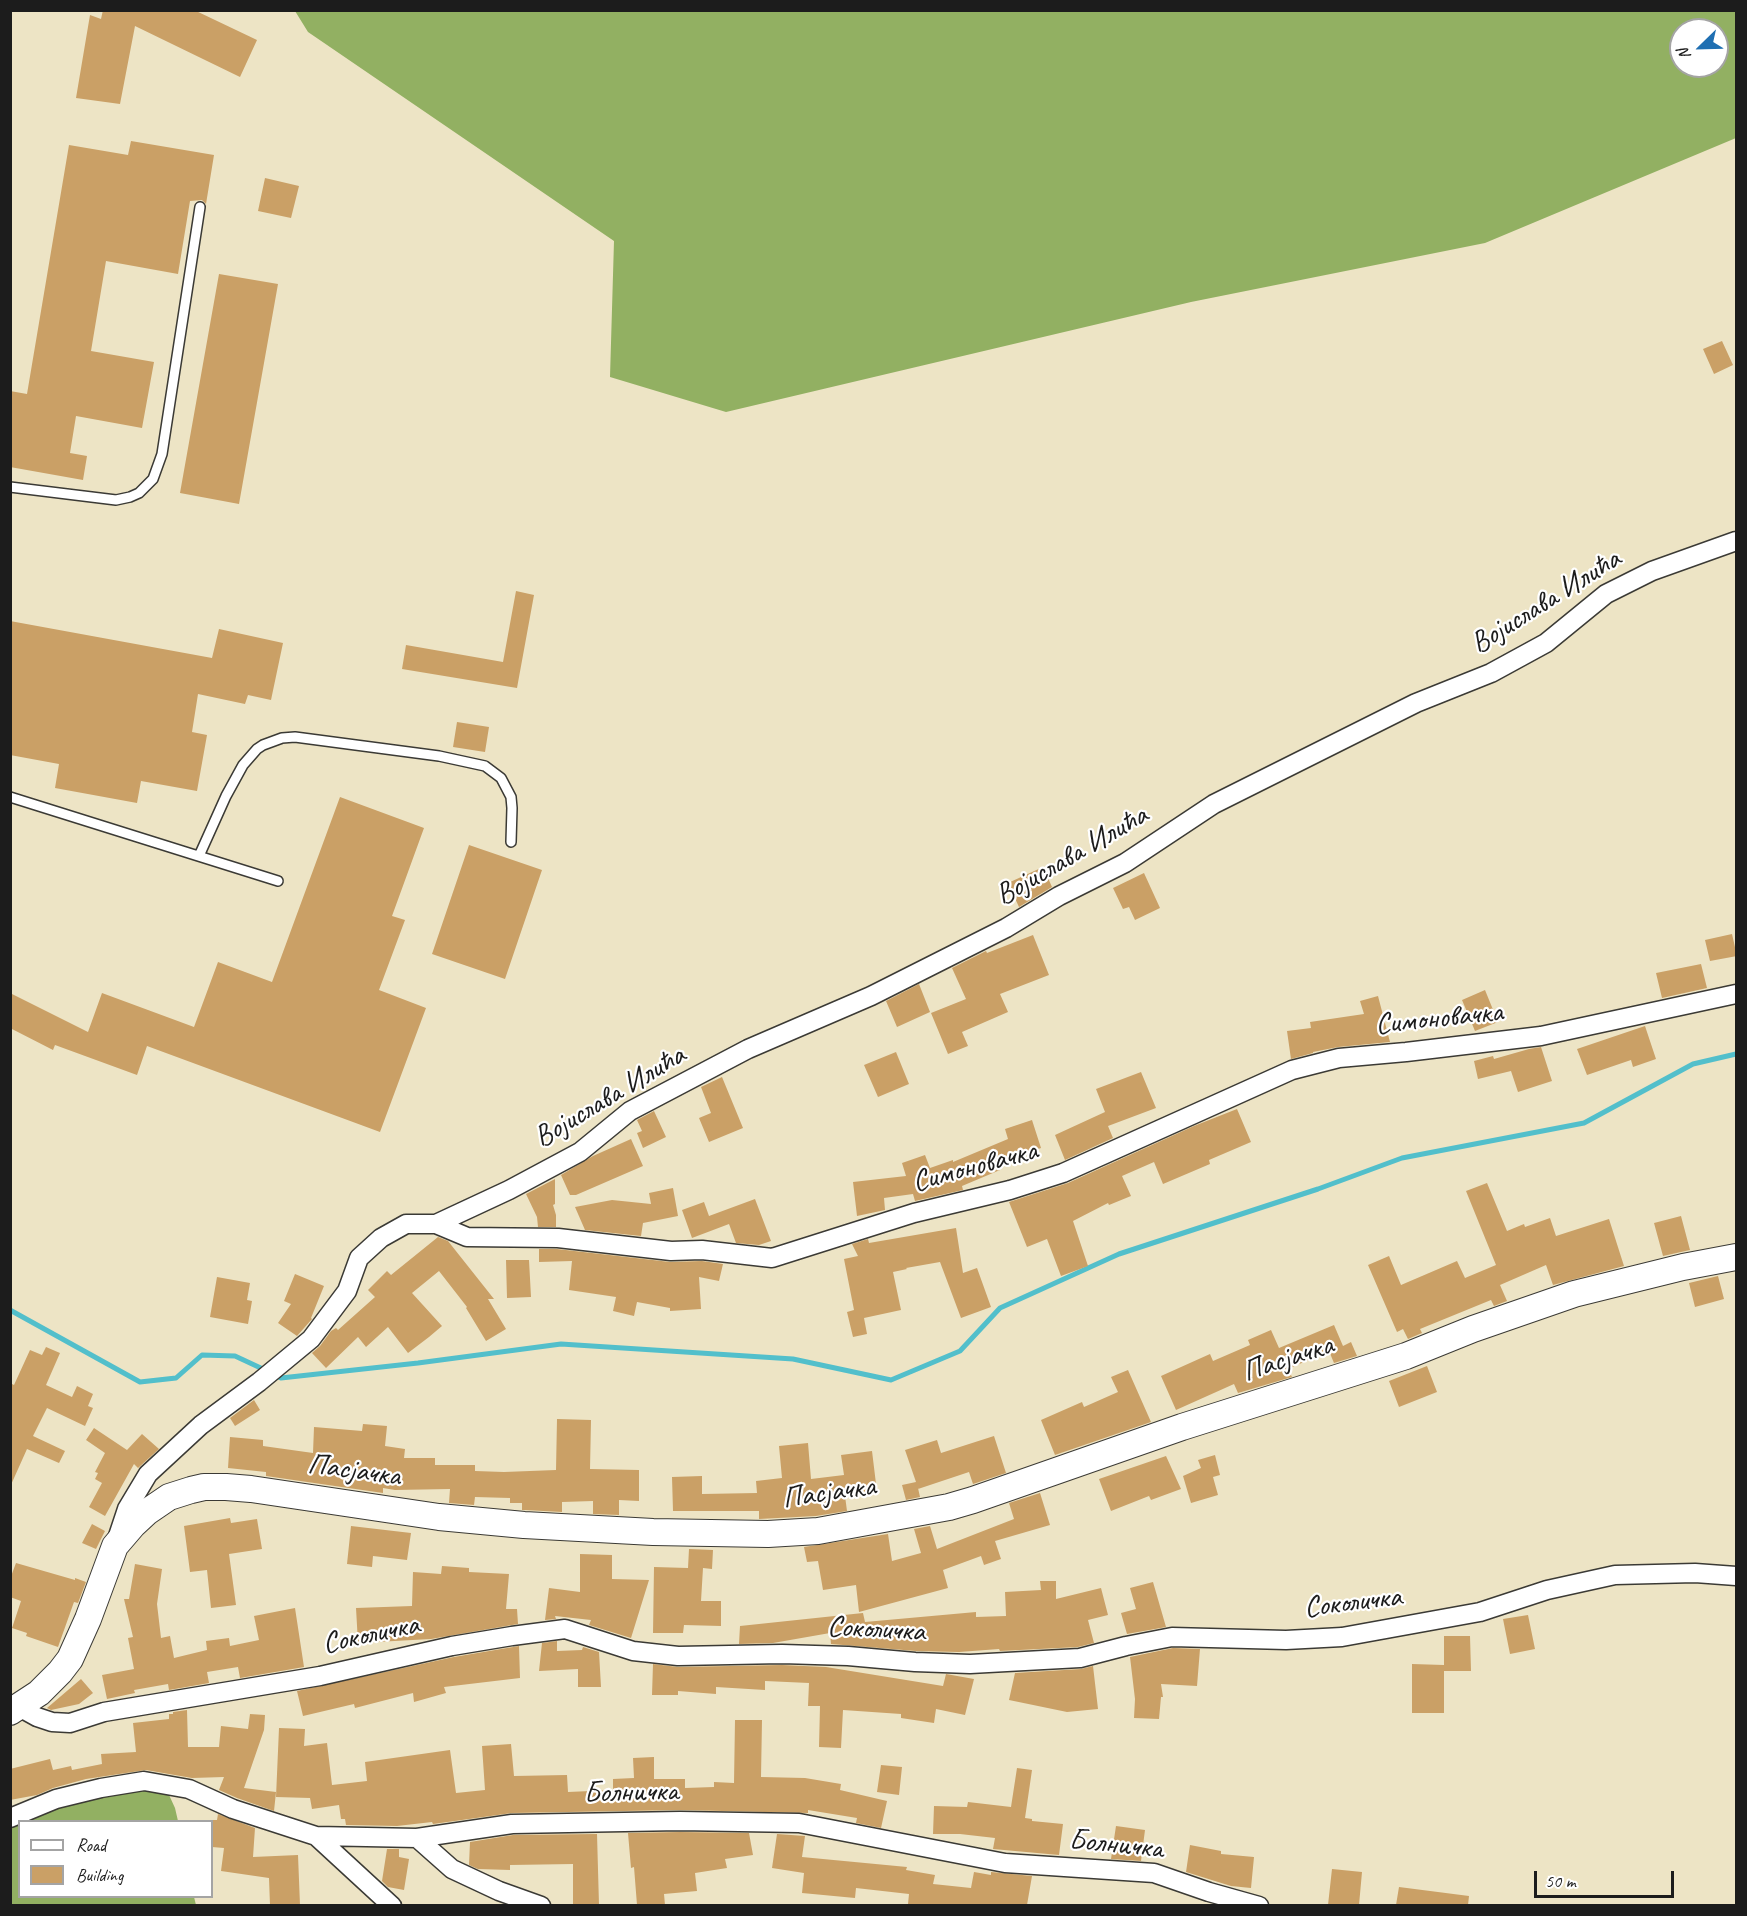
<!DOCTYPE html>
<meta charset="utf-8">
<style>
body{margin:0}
#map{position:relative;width:1747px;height:1916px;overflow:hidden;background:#ede4c5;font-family:Caveat,sans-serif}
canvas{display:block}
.frame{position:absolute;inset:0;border:12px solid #1c1c1c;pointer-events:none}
.legend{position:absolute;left:18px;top:1820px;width:195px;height:78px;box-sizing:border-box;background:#fff;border:2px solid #a4a4a4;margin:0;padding:8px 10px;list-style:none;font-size:18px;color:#1c1c1c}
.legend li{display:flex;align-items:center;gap:12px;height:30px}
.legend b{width:30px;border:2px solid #a4a4a4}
.north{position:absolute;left:1669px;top:18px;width:60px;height:60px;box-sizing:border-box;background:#fff;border:2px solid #a4a4a4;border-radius:50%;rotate:247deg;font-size:16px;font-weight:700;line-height:24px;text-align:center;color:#1c1c1c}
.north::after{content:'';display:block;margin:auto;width:21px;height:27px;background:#1f6fb2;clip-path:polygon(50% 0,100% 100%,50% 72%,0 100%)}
.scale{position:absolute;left:1534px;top:1871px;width:140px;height:27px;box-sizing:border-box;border:3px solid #1c1c1c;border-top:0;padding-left:8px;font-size:18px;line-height:21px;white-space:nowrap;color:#1c1c1c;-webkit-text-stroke:4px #fff;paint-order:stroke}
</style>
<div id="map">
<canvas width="1747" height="1916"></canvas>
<div class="frame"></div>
<ul class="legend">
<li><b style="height:8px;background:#fff"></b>Road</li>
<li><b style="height:16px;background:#caa066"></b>Building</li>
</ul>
<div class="north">N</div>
<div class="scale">50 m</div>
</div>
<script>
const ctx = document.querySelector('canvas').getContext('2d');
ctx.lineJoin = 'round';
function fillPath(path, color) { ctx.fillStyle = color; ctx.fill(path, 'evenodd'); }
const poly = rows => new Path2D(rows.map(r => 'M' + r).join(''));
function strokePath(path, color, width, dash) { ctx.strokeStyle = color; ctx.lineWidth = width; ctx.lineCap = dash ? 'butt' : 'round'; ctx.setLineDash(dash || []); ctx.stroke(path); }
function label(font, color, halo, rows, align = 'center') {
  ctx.font = font + ' Caveat,sans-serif'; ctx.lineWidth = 4.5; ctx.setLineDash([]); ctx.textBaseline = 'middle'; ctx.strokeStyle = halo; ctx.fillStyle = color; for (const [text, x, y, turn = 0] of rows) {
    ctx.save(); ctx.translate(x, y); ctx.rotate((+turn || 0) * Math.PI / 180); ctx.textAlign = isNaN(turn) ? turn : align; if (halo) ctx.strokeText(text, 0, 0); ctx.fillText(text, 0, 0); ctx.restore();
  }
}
fillPath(poly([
 [295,11,1736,11,1736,138,1485,243,1191,302,726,412,610,377,614,241,308,32],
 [1681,30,1717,30,1717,66,1681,66],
 [164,1784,175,1808,178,1821,20,1822,20,1896,194,1897,196,1905,11,1906,11,1818,56,1799]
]), '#92b062');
strokePath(poly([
 [10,1310,140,1382,176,1378,202,1355,235,1356,265,1370],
 [274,1374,281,1378,418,1363,561,1344,793,1359,891,1380,960,1351,1000,1308,1119,1254,1318,1189,1402,1158,1584,1123,1693,1064,1736,1054]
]), '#52bfcb', 5);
fillPath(poly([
 [103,10,194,10,257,40,240,77,135,26,120,104,76,98,90,15,101,19],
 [131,141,214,155,206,204,202,200,190,201,178,274,106,261,91,351,154,362,142,428,76,416,70,453,87,456,83,480,10,467,10,391,27,394,69,145,128,155],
 [265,178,299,186,291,218,258,211],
 [219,274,278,284,239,504,180,493],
 [1722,341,1733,365,1714,374,1703,349],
 [516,591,534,595,517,688,402,669,406,645,503,662],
 [10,621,212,658,219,629,283,643,271,700,248,695,245,704,198,694,192,732,207,735,197,791,141,781,137,803,55,788,59,764,10,755],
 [457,722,489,727,485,752,453,747],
 [340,797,424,828,392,916,405,920,379,990,426,1008,380,1132,147,1046,137,1075,55,1045,53,1050,10,1028,10,993,88,1032,102,993,194,1027,218,962,272,982],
 [469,845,542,870,505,979,432,954],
 [1043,867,1052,887,1019,907,1008,883],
 [1144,873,1160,908,1135,920,1129,907,1123,909,1113,888],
 [1732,934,1737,956,1710,961,1705,940],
 [1033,935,1049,975,1000,994,1008,1012,962,1032,968,1046,948,1054,931,1013,966,999,952,968,986,951,987,953],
 [1701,964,1707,988,1662,998,1656,973],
 [919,984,930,1012,897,1027,886,1001],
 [1485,990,1498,1022,1475,1031,1462,1000],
 [1378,996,1390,1042,1338,1047,1313,1052,1313,1053,1291,1059,1287,1031,1311,1028,1310,1022,1364,1014,1360,1001],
 [1645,1026,1656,1059,1633,1067,1631,1060,1587,1075,1577,1049],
 [1541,1047,1552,1081,1518,1092,1511,1071,1478,1079,1474,1061,1493,1056,1494,1059,1529,1049],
 [896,1052,909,1084,878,1097,864,1065],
 [1141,1072,1156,1108,1108,1126,1113,1138,1065,1160,1055,1135,1105,1112,1096,1089],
 [722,1077,743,1128,709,1142,699,1118,711,1113,701,1087],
 [1237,1109,1251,1142,1209,1160,1210,1164,1163,1184,1154,1162,1122,1176,1131,1196,1109,1205,1108,1203,1073,1221,1088,1266,1061,1276,1047,1239,1027,1247,1009,1202,1068,1183,1194,1126],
 [654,1111,666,1137,643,1148,637,1133,642,1131,637,1120],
 [1032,1120,1041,1148,997,1163,1000,1170,962,1186,963,1190,915,1201,913,1194,884,1198,885,1210,857,1216,853,1182,906,1176,902,1163,925,1155,930,1168,953,1160,953,1162,1008,1139,1005,1129],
 [631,1139,643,1166,576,1195,570,1195,561,1175,593,1156],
 [555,1179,555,1204,553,1205,556,1215,556,1227,538,1227,537,1217,526,1194],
 [1487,1183,1507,1231,1524,1224,1525,1227,1550,1218,1556,1236,1609,1219,1624,1266,1553,1285,1546,1265,1500,1285,1507,1301,1494,1306,1491,1300,1420,1329,1422,1333,1408,1339,1403,1329,1397,1332,1368,1265,1389,1256,1401,1285,1457,1261,1465,1278,1496,1265,1466,1191],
 [673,1188,678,1216,643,1223,641,1236,585,1230,575,1207,612,1200,651,1204,649,1193],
 [755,1199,771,1241,759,1245,736,1243,729,1224,692,1238,682,1210,704,1202,709,1216],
 [1681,1216,1690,1250,1663,1256,1654,1223],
 [956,1228,963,1273,977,1268,991,1307,961,1318,940,1262,906,1268,907,1269,893,1272,901,1310,864,1318,867,1334,853,1337,847,1312,854,1310,844,1259,858,1256,852,1244,868,1239,869,1243],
 [438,1237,448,1241,494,1299,488,1299,506,1329,486,1341,466,1308,467,1307,439,1271,412,1293,442,1326,429,1337,408,1353,388,1327,366,1347,358,1337,326,1368,312,1353,320,1346,331,1331,336,1328,338,1330,375,1297,368,1290,387,1271,391,1275],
 [539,1249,557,1249,670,1262,702,1261,723,1264,719,1281,699,1277,701,1309,670,1311,670,1308,637,1302,634,1316,613,1311,616,1297,569,1290,572,1261,539,1262],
 [506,1260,529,1260,531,1297,507,1298],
 [295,1274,324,1286,311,1318,312,1319,297,1336,278,1323,291,1304,284,1301],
 [1718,1276,1724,1299,1695,1307,1689,1283],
 [217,1277,250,1283,247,1300,252,1301,248,1324,210,1317],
 [1334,1325,1343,1346,1351,1342,1357,1356,1334,1363,1329,1351,1288,1369,1292,1377,1238,1393,1234,1384,1176,1410,1161,1376,1210,1354,1213,1361,1250,1345,1248,1340,1271,1330,1279,1348],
 [46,1347,60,1353,46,1385,72,1397,77,1386,93,1394,88,1406,93,1408,85,1426,47,1408,33,1436,65,1451,59,1463,27,1449,10,1487,10,1383,14,1385,30,1350,42,1355],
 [1427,1366,1437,1392,1399,1407,1389,1381],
 [1128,1370,1151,1422,1055,1455,1041,1420,1082,1402,1084,1407,1118,1392,1111,1377],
 [254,1400,260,1410,235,1426,230,1418],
 [557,1419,591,1420,590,1469,639,1470,639,1501,619,1500,619,1515,593,1514,593,1501,562,1502,562,1512,525,1510,522,1510,522,1503,510,1503,510,1498,475,1497,474,1505,449,1503,450,1489,395,1490,383,1488,383,1493,266,1476,266,1472,228,1468,230,1437,263,1440,263,1446,313,1453,314,1427,362,1431,363,1424,387,1426,385,1446,405,1449,404,1458,435,1458,435,1465,475,1465,475,1471,504,1472,556,1470],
 [94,1428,127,1450,142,1434,159,1449,138,1468,134,1464,105,1516,89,1507,102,1483,95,1479,98,1473,95,1472,105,1453,86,1440],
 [994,1436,1006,1473,973,1484,969,1472,918,1489,918,1488,920,1497,906,1500,902,1485,916,1482,905,1450,937,1440,941,1453],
 [808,1443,811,1479,844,1475,841,1455,872,1451,877,1492,845,1496,847,1511,816,1516,759,1519,759,1511,673,1511,672,1477,702,1476,702,1494,757,1493,756,1481,782,1478,779,1446],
 [1215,1455,1220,1475,1213,1477,1218,1495,1191,1503,1183,1476,1201,1468,1198,1460],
 [1166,1456,1181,1489,1151,1500,1149,1496,1111,1511,1099,1479],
 [1040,1493,1050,1525,995,1541,1001,1559,984,1565,981,1556,943,1570,948,1588,859,1612,856,1585,823,1590,818,1561,807,1562,804,1547,888,1534,892,1561,921,1553,914,1529,930,1526,937,1549,1014,1519,1009,1503],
 [230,1518,231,1523,257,1519,262,1549,229,1554,236,1605,211,1608,207,1570,190,1572,184,1526],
 [92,1524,105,1531,96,1549,82,1543],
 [351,1526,411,1533,407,1560,373,1556,372,1567,347,1564],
 [689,1549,713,1550,712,1569,703,1568,701,1601,721,1601,721,1626,684,1625,683,1633,653,1633,654,1567,688,1568],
 [580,1554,612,1555,612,1579,649,1580,631,1638,589,1625,591,1620,555,1616,556,1619,545,1620,549,1588,580,1592],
 [16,1563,75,1580,75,1578,86,1582,78,1603,74,1602,58,1647,26,1636,27,1633,12,1628,21,1601,10,1597,10,1579],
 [135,1564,162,1569,157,1604,161,1638,170,1636,174,1658,207,1650,206,1641,229,1638,230,1646,259,1640,254,1616,295,1608,304,1667,240,1678,238,1667,207,1672,209,1683,169,1690,168,1684,134,1690,135,1693,107,1699,102,1675,134,1669,128,1638,133,1637,124,1599,129,1599],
 [442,1566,469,1568,469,1572,509,1574,506,1609,517,1609,518,1624,431,1639,358,1643,356,1608,412,1606,413,1572,441,1574],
 [1040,1581,1056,1581,1056,1599,1101,1588,1108,1615,1088,1620,1094,1643,1078,1647,1000,1651,999,1649,959,1652,916,1651,831,1644,830,1633,773,1643,739,1644,740,1626,863,1613,865,1622,976,1612,976,1617,1006,1616,1005,1592,1041,1590],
 [1153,1582,1166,1627,1127,1634,1121,1613,1136,1609,1130,1588],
 [1528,1615,1535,1649,1510,1654,1503,1619],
 [1444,1636,1470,1636,1471,1671,1444,1671,1444,1713,1412,1713,1412,1664,1444,1665],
 [557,1641,557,1651,582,1650,583,1647,599,1652,601,1687,578,1687,578,1669,539,1671,542,1643],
 [519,1646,520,1678,444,1687,446,1693,414,1702,413,1693,355,1708,354,1704,303,1716,297,1691,454,1657],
 [1173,1648,1200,1649,1197,1686,1161,1684,1163,1697,1161,1697,1159,1719,1134,1718,1135,1699,1130,1657],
 [653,1664,678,1667,782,1665,826,1667,943,1686,946,1674,974,1679,965,1715,936,1709,934,1723,901,1718,901,1714,843,1710,841,1748,819,1747,820,1706,808,1706,809,1683,765,1681,765,1690,716,1687,716,1694,678,1691,678,1695,652,1695],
 [1093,1666,1098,1709,1067,1712,1009,1700,1015,1673,1081,1669],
 [81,1679,93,1693,79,1704,51,1710,47,1708],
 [187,1710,188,1747,219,1747,221,1726,248,1729,250,1714,265,1715,264,1730,244,1788,276,1792,274,1811,237,1798,219,1790,224,1777,192,1778,146,1770,86,1779,53,1788,37,1795,10,1800,10,1769,50,1759,53,1770,71,1766,72,1770,102,1764,101,1754,136,1752,133,1723,169,1719,169,1714,173,1714,173,1712],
 [735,1720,762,1720,761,1777,805,1778,841,1784,840,1790,887,1801,881,1828,856,1823,857,1818,808,1810,808,1813,680,1810,512,1813,433,1824,432,1822,397,1826,346,1825,345,1819,341,1819,339,1805,312,1809,310,1798,276,1797,279,1728,305,1729,304,1746,327,1743,332,1785,367,1781,365,1762,450,1750,456,1793,485,1790,482,1746,511,1744,514,1776,567,1775,568,1792,613,1790,613,1779,634,1778,633,1758,654,1757,654,1779,685,1779,685,1788,714,1787,714,1782,734,1783],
 [881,1765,902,1767,899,1795,877,1792],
 [1017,1768,1032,1770,1025,1818,1032,1819,1032,1821,1063,1824,1059,1855,993,1849,995,1838,960,1834,933,1834,934,1806,967,1807,968,1802,1011,1807],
 [218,1814,255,1828,253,1857,298,1855,300,1905,270,1905,269,1878,221,1871,224,1848,212,1847,212,1820,217,1820],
 [1116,1826,1145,1830,1141,1861,1111,1859],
 [680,1832,749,1833,753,1855,725,1859,727,1868,695,1873,697,1891,664,1894,665,1905,637,1905,634,1867,631,1868,628,1833],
 [597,1834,599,1905,573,1905,573,1864,510,1865,510,1870,478,1869,469,1865,470,1842,513,1835],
 [777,1834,805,1836,802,1857,907,1867,906,1870,935,1875,933,1884,971,1888,974,1872,991,1875,991,1872,1032,1876,1027,1905,920,1905,908,1904,909,1894,856,1888,855,1898,802,1893,804,1873,772,1868],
 [1190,1845,1221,1851,1221,1854,1254,1857,1251,1888,1231,1886,1186,1872],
 [387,1849,399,1849,399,1857,409,1859,404,1890,388,1887,382,1881],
 [1332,1869,1362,1872,1359,1905,1328,1905],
 [1399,1887,1469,1896,1468,1905,1396,1905]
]), '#caa066');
const lane = poly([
 [10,487,116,500,130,497,139,493,153,479,162,454,200,207],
 [10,797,278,881],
 [199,856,226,796,243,765,257,749,263,745,282,738,295,737,439,756,485,766,501,778,511,797,512,808,511,842]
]);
const street = poly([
 [436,1224,509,1190,580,1152,630,1111,748,1049,871,996,1006,928,1059,896,1125,863,1214,804,1416,703,1491,673,1546,643,1606,594,1652,571,1736,541],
 [117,1539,127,1509,148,1474,201,1425,259,1382,311,1339,347,1291,359,1258,381,1238,406,1224,436,1224,467,1237,558,1238,671,1251,702,1250,772,1258,914,1213,1010,1190,1063,1173,1292,1070,1339,1058,1406,1052,1541,1036,1736,994],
 [19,1707,37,1717,52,1722,70,1723,104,1712,320,1676,452,1646,512,1636,565,1629,633,1651,678,1656,782,1654,848,1656,915,1662,970,1664,1080,1658,1126,1646,1172,1637,1286,1640,1342,1637,1480,1612,1547,1590,1615,1575,1695,1573,1736,1576],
 [10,1818,56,1799,101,1788,144,1781,189,1789,233,1809,316,1836,417,1838,512,1824,680,1821,799,1823,1005,1863,1154,1873,1209,1892,1259,1906],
 [316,1836,392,1906],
 [417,1838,452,1869,499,1891,541,1906]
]);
const secondary = poly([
 [10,1712,39,1693,60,1672,70,1659,88,1619,115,1546,133,1525,147,1512,169,1497,191,1490,204,1487,226,1487,251,1489,439,1517,524,1525,653,1532,768,1534,818,1531,949,1507,973,1500,1182,1427,1406,1356,1473,1329,1574,1294,1683,1267,1736,1257]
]);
strokePath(lane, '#3b3a35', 12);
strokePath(street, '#3b3a35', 21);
strokePath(secondary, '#3b3a35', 28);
strokePath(lane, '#fff', 9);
strokePath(street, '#fff', 18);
strokePath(secondary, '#fff', 26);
label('30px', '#1c1c1c', '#fff', [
 ["Војислава Илића",1546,602,-32],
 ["Војислава Илића",1072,856,-30],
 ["Симоновачка",1439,1019,-6],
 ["Војислава Илића",610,1097,-31],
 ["Симоновачка",975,1167,-15],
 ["Пасјачка",1288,1359,-18],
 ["Пасјачка",354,1471,8],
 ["Пасјачка",829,1493,-8],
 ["Соколичка",1353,1603,-7],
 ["Соколичка",876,1630,3],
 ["Соколичка",371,1635,-12],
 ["Болничка",631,1793,-1],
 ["Болничка",1116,1845,6]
]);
</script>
